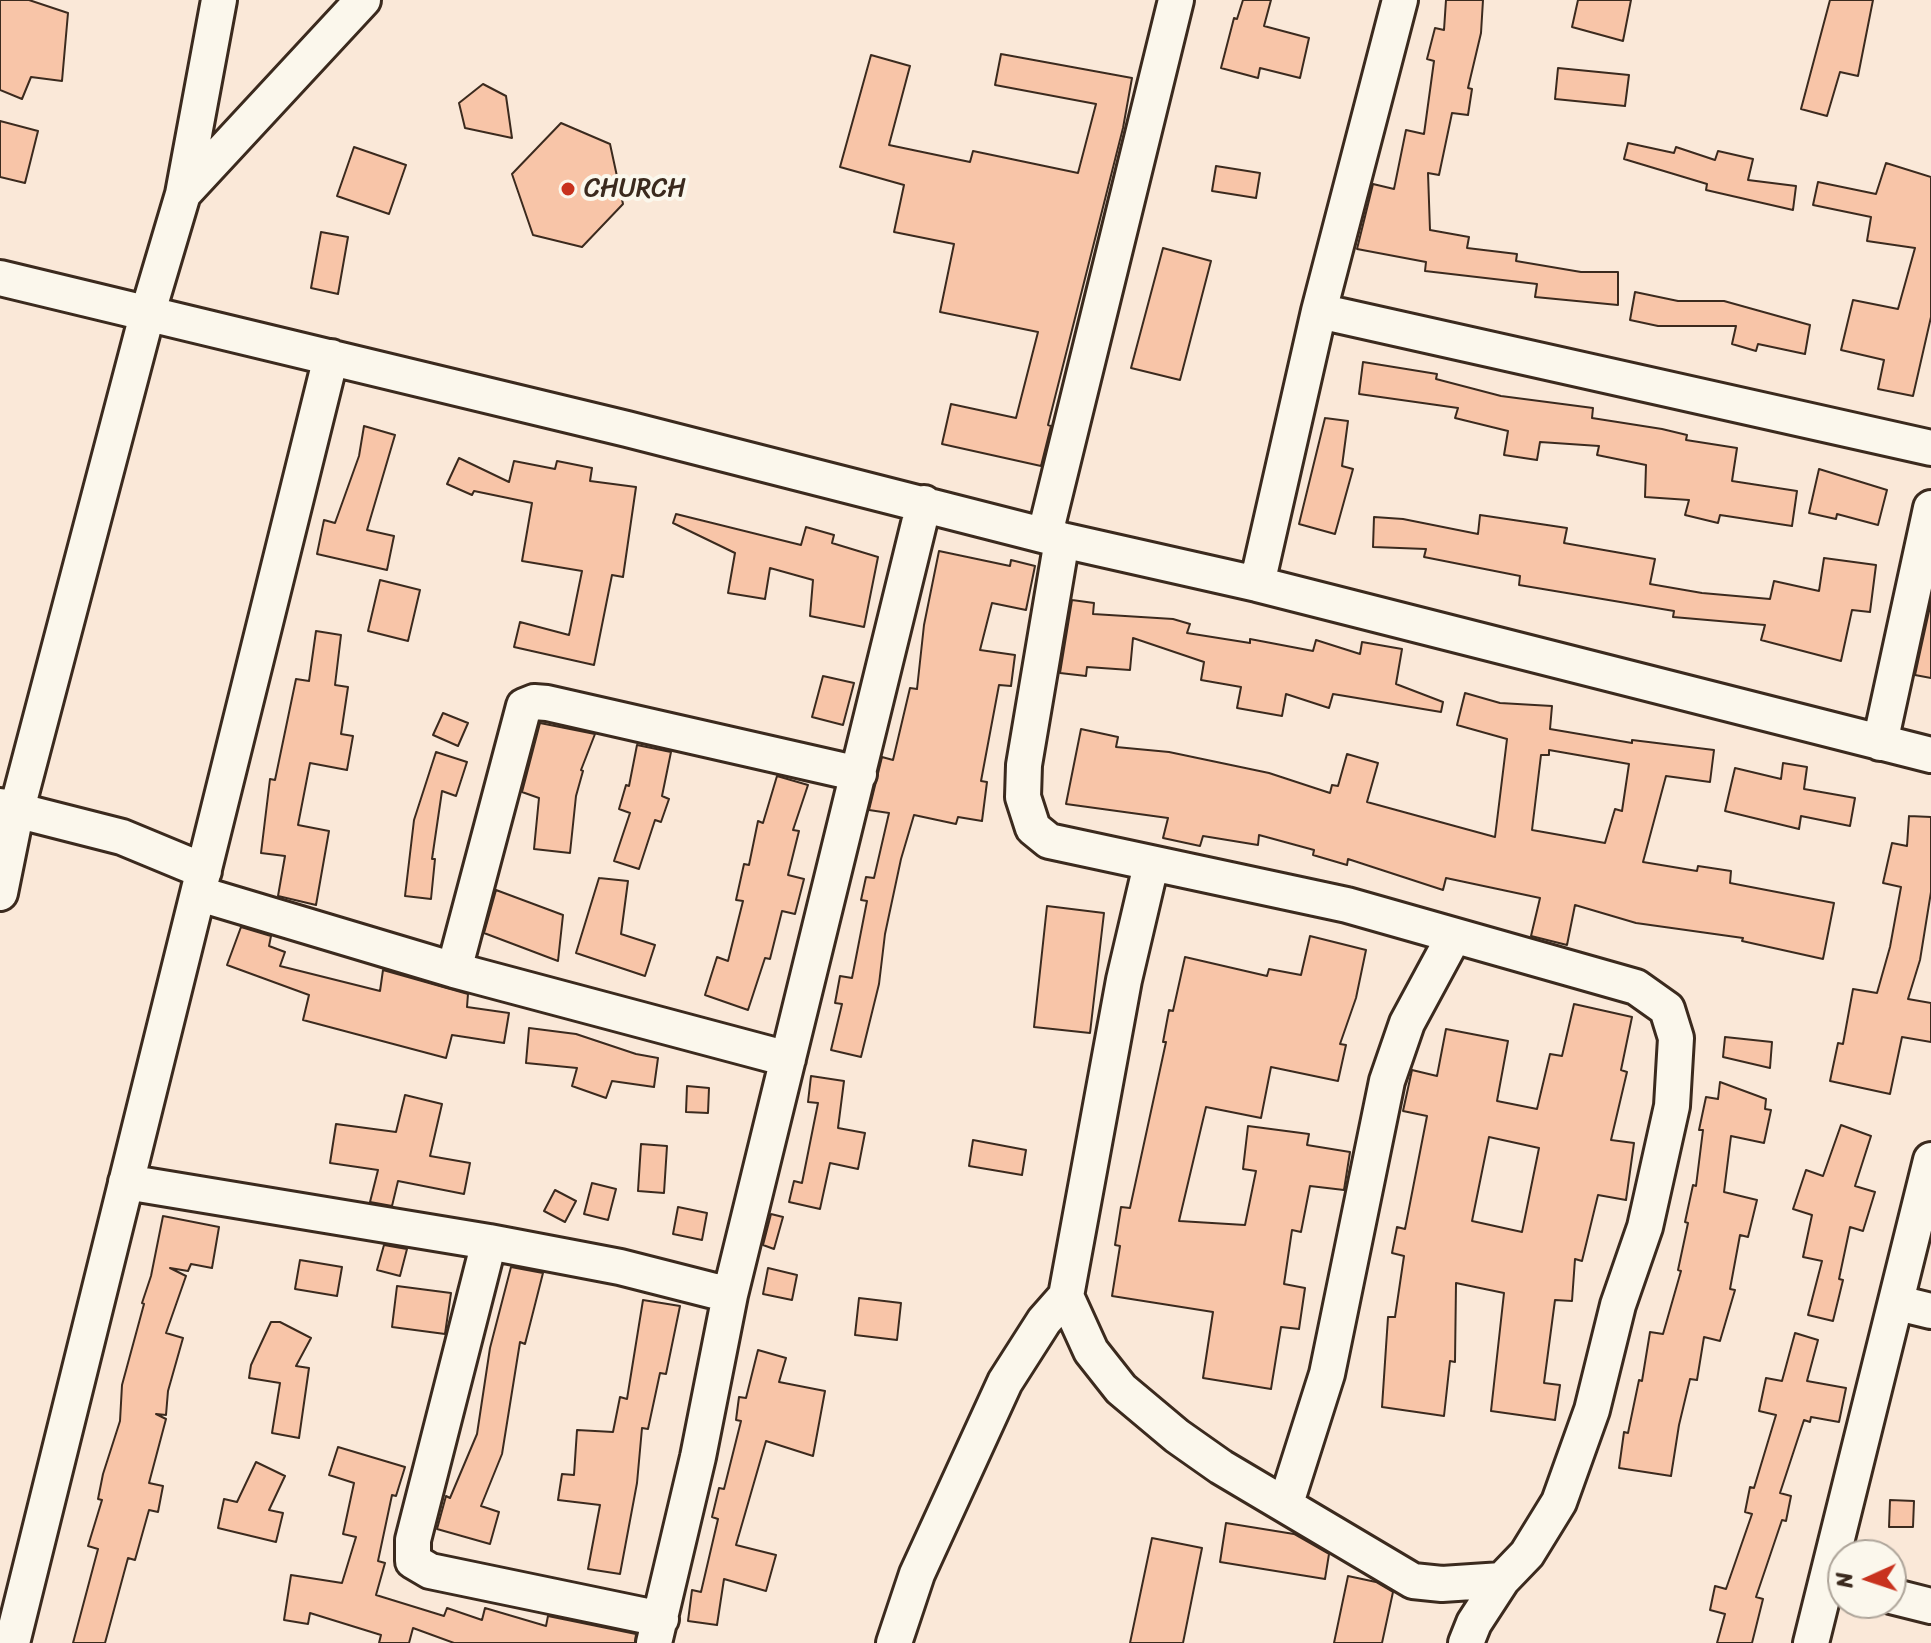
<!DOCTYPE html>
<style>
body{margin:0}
#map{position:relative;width:1931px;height:1643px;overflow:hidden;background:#fae8d8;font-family:Sriracha,sans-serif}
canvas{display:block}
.north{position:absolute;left:1827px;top:1539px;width:80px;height:80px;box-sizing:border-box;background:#fbf7ec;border:2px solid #aea59a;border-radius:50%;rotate:267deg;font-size:22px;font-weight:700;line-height:32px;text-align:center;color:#3b2a1e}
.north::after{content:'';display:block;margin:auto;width:28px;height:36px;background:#c8321e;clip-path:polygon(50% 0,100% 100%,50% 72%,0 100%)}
</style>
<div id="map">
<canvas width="1931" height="1643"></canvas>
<div class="north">N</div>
</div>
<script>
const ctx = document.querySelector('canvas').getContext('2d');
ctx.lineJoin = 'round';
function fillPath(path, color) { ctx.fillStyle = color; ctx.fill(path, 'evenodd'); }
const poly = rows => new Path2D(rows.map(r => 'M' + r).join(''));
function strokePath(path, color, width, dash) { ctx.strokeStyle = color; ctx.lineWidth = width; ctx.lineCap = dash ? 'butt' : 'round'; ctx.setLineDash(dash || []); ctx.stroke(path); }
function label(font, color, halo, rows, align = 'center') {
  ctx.font = font + ' Sriracha,sans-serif'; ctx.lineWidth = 8; ctx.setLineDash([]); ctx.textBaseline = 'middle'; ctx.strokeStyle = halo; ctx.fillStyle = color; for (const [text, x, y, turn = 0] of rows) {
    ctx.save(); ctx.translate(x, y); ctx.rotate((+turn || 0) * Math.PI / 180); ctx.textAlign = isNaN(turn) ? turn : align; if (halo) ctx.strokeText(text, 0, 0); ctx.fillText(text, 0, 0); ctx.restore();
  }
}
const building = poly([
 [0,0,29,0,68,13,62,81,31,77,22,99,0,90,0,0],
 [1243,0,1271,0,1264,26,1309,38,1300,78,1260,68,1258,78,1221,68,1234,18,1237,19,1243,0],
 [1446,0,1483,0,1481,33,1468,88,1472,89,1468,115,1452,113,1439,175,1428,173,1430,230,1469,237,1467,248,1517,254,1516,261,1581,272,1618,272,1618,305,1535,297,1537,284,1425,271,1426,262,1357,249,1373,184,1394,189,1406,130,1424,134,1434,61,1427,59,1435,28,1444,30,1446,0],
 [1578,0,1631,0,1623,41,1572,27,1578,0],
 [1830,0,1873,0,1858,76,1840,72,1827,116,1801,109,1830,0],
 [1001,54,1132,78,1123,128,1048,425,1051,426,1041,466,942,444,951,404,1016,418,1038,332,940,312,954,244,894,232,904,185,840,167,871,55,910,66,889,145,970,162,973,151,1078,173,1096,104,995,85,1001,54],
 [1558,68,1629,75,1625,106,1555,99,1558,68],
 [483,84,506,96,512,138,465,128,459,103,483,84],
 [0,121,38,131,25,183,0,177,0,121],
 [561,123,610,144,623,204,582,247,533,235,512,174,561,123],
 [1628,143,1674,153,1676,147,1715,160,1718,151,1753,159,1748,180,1796,186,1793,210,1706,190,1707,184,1624,159,1628,143],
 [354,147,406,165,389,214,337,196,354,147],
 [1886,163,1931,177,1931,317,1913,396,1878,389,1884,360,1841,350,1853,300,1898,309,1915,248,1867,241,1871,217,1813,205,1818,182,1876,194,1886,163],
 [1216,166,1260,173,1256,198,1212,191,1216,166],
 [321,232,348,237,338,294,311,288,321,232],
 [1163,248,1211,261,1180,380,1131,368,1163,248],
 [1635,292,1678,301,1724,301,1810,325,1805,354,1758,344,1756,351,1732,344,1736,326,1658,326,1630,320,1635,292],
 [1363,362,1437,374,1436,379,1501,396,1593,408,1592,418,1662,429,1687,435,1686,440,1737,448,1732,481,1797,491,1792,526,1720,515,1718,523,1685,515,1689,500,1645,497,1646,465,1597,455,1599,446,1540,442,1537,460,1504,455,1508,431,1455,418,1458,408,1359,394,1363,362],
 [1325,418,1348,421,1342,466,1353,469,1335,534,1299,524,1325,418],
 [364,426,395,435,367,530,394,536,387,570,317,554,324,520,335,523,359,456,364,426],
 [459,458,509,482,514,461,555,469,557,461,592,468,590,481,636,487,623,577,612,575,594,665,514,647,520,622,569,635,582,571,522,561,532,503,474,491,472,495,447,484,459,458],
 [1819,469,1887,490,1878,525,1837,514,1836,519,1809,513,1819,469],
 [676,514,801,545,806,527,834,535,832,543,878,557,864,627,810,616,813,580,770,568,765,599,728,593,735,553,673,523,676,514],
 [1480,515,1567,528,1564,543,1655,559,1650,584,1702,593,1770,599,1774,581,1819,591,1824,558,1876,565,1870,612,1852,610,1841,661,1761,640,1765,625,1673,617,1674,611,1519,585,1520,576,1424,557,1426,549,1373,547,1374,517,1403,519,1478,534,1480,515],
 [939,551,1010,566,1011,560,1035,566,1026,610,992,603,980,650,1015,655,1011,686,999,685,981,781,987,782,982,821,958,817,956,824,914,815,901,859,885,934,879,984,861,1057,831,1050,842,1004,835,1003,840,976,852,978,867,901,861,900,866,877,874,878,889,813,869,810,882,757,893,760,910,688,917,689,924,625,939,551],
 [380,580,420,590,408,641,368,631,380,580],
 [1072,600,1094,603,1093,614,1173,619,1190,624,1187,633,1250,643,1250,639,1313,651,1316,640,1360,654,1362,642,1402,649,1396,684,1443,702,1441,712,1333,694,1329,708,1286,694,1282,716,1237,708,1241,687,1201,680,1204,662,1133,638,1130,670,1087,667,1086,676,1060,673,1072,600],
 [1931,602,1931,678,1915,675,1931,602],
 [316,631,341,635,335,685,348,687,341,734,353,736,347,770,310,763,298,825,329,831,316,905,278,896,285,856,261,853,270,779,275,780,296,679,309,681,316,631],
 [823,676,854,683,843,725,812,717,823,676],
 [1465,693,1500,703,1552,706,1550,729,1632,743,1632,740,1714,750,1710,782,1666,776,1643,862,1697,871,1698,866,1731,871,1730,883,1834,903,1823,959,1742,941,1743,938,1636,923,1575,905,1567,945,1531,936,1540,898,1446,878,1443,890,1348,859,1347,865,1313,855,1314,850,1259,835,1258,845,1203,836,1200,846,1163,838,1168,818,1066,804,1081,729,1118,737,1116,747,1169,752,1269,773,1330,793,1332,785,1338,786,1347,754,1378,763,1367,802,1495,837,1507,739,1457,725,1465,693],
 [1549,750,1629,764,1622,811,1615,809,1605,843,1532,830,1541,755,1549,755,1549,750],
 [443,713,468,723,458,746,433,735,443,713],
 [540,723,595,734,581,770,583,771,576,796,570,853,534,849,539,798,522,792,540,723],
 [637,745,671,752,662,796,669,799,661,822,655,820,639,869,614,861,630,813,619,809,626,785,629,786,637,745],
 [436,752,467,762,456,796,442,791,432,859,435,859,431,899,405,896,414,820,436,752],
 [1783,763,1807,767,1804,789,1855,798,1850,826,1801,816,1799,829,1725,811,1735,768,1781,779,1783,763],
 [777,776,808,785,793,830,799,831,788,875,804,879,795,914,782,911,770,959,765,958,748,1010,705,995,717,957,728,961,743,901,736,900,744,864,749,865,758,821,763,823,777,776],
 [1909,816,1931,817,1931,892,1920,960,1908,999,1931,1003,1931,1042,1902,1037,1890,1094,1830,1081,1838,1043,1843,1044,1853,989,1877,993,1890,947,1901,887,1883,883,1892,843,1907,846,1909,816],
 [599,878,628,881,621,934,655,945,645,976,576,953,599,878],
 [496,890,563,915,558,961,484,933,496,890],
 [1047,906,1104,913,1090,1033,1034,1027,1047,906],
 [241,927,271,936,269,946,285,952,280,966,380,991,383,970,468,994,467,1007,509,1013,504,1043,452,1035,446,1058,303,1020,309,995,227,965,241,927],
 [1310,936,1366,950,1356,998,1340,1044,1346,1045,1338,1081,1271,1067,1261,1118,1206,1107,1179,1221,1245,1225,1256,1171,1243,1169,1248,1126,1309,1134,1307,1145,1350,1152,1344,1190,1310,1186,1301,1232,1292,1230,1284,1284,1305,1288,1299,1329,1281,1327,1271,1389,1203,1378,1213,1312,1112,1296,1120,1246,1115,1245,1121,1207,1130,1208,1166,1042,1163,1042,1169,1010,1173,1011,1185,957,1267,976,1269,969,1301,975,1310,936],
 [1574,1004,1632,1017,1621,1070,1627,1072,1611,1140,1634,1143,1626,1200,1598,1195,1582,1261,1575,1259,1572,1301,1555,1300,1544,1383,1560,1385,1555,1420,1491,1411,1504,1293,1456,1283,1455,1362,1450,1361,1444,1416,1382,1407,1388,1317,1395,1317,1404,1256,1392,1253,1397,1227,1405,1229,1427,1116,1403,1111,1412,1070,1437,1076,1446,1029,1508,1041,1497,1101,1537,1109,1550,1054,1562,1056,1574,1004],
 [1489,1137,1539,1148,1522,1232,1472,1221,1489,1137],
 [529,1028,576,1034,636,1054,658,1058,654,1087,612,1081,606,1098,572,1086,577,1068,526,1063,529,1028],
 [1725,1037,1772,1042,1770,1068,1723,1057,1725,1037],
 [811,1076,844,1081,838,1128,865,1133,858,1169,830,1163,820,1209,789,1202,794,1181,802,1183,818,1103,808,1102,811,1076],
 [1720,1082,1766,1099,1765,1109,1771,1110,1764,1143,1731,1136,1724,1192,1757,1200,1748,1237,1740,1235,1730,1289,1735,1290,1720,1341,1704,1337,1697,1380,1690,1379,1679,1425,1671,1476,1619,1468,1624,1432,1628,1433,1639,1380,1642,1381,1650,1332,1663,1334,1681,1271,1678,1270,1688,1223,1685,1222,1693,1185,1696,1186,1703,1130,1699,1130,1706,1097,1718,1099,1720,1082],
 [687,1086,709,1088,708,1113,686,1112,687,1086],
 [405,1095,442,1104,430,1156,470,1163,464,1194,398,1181,392,1206,370,1202,378,1170,330,1163,336,1124,396,1132,405,1095],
 [1841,1125,1871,1136,1855,1186,1875,1192,1863,1231,1850,1227,1839,1279,1843,1280,1833,1321,1808,1315,1822,1261,1803,1257,1812,1215,1793,1209,1806,1170,1823,1176,1841,1125],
 [973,1140,1026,1150,1022,1175,969,1166,973,1140],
 [641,1144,667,1146,664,1193,638,1191,641,1144],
 [592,1183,616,1189,608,1220,584,1214,592,1183],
 [555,1190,576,1201,565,1222,544,1211,555,1190],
 [678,1207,707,1213,702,1240,673,1234,678,1207],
 [771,1214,783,1217,774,1249,763,1245,771,1214],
 [163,1216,219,1227,212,1268,191,1264,188,1271,170,1268,186,1276,166,1333,183,1338,168,1391,166,1415,156,1414,166,1419,149,1483,163,1486,158,1512,149,1510,135,1560,128,1558,105,1643,73,1643,98,1549,88,1546,102,1500,98,1499,103,1474,120,1421,122,1385,144,1304,142,1303,151,1276,163,1216],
 [384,1245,407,1249,400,1276,377,1270,384,1245],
 [300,1260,342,1267,337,1296,295,1289,300,1260],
 [511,1267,543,1273,525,1344,520,1342,502,1454,481,1506,499,1512,490,1544,437,1529,446,1496,450,1498,477,1434,490,1348,511,1267],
 [768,1268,797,1275,792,1300,763,1294,768,1268],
 [397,1286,451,1293,445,1334,392,1327,397,1286],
 [859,1298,901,1303,897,1340,855,1335,859,1298],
 [643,1300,680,1306,666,1374,660,1373,648,1429,642,1428,637,1483,620,1574,588,1569,600,1505,558,1500,562,1474,574,1475,577,1430,613,1432,620,1397,627,1399,643,1300],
 [271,1322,280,1322,311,1338,296,1366,309,1368,299,1438,272,1433,280,1383,249,1378,251,1365,271,1322],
 [1795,1333,1818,1340,1807,1381,1846,1388,1839,1422,1811,1417,1810,1422,1804,1420,1780,1493,1791,1496,1786,1521,1782,1520,1756,1597,1763,1599,1752,1643,1717,1643,1725,1614,1710,1610,1715,1586,1726,1589,1752,1514,1745,1512,1750,1487,1754,1488,1776,1415,1759,1411,1766,1378,1782,1381,1795,1333],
 [758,1350,786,1358,779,1382,825,1391,813,1456,766,1441,736,1545,776,1555,766,1591,724,1579,717,1625,688,1621,692,1590,701,1592,718,1519,712,1517,719,1488,724,1489,741,1421,736,1420,739,1397,746,1398,758,1350],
 [338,1447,405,1467,396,1496,392,1495,378,1561,385,1563,376,1595,444,1616,447,1608,482,1620,485,1608,546,1626,548,1616,636,1634,635,1643,454,1643,413,1628,409,1643,379,1643,381,1635,310,1613,308,1624,284,1620,291,1575,342,1583,356,1537,343,1534,354,1483,329,1475,338,1447],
 [256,1462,285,1476,269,1510,283,1513,276,1542,218,1528,224,1499,237,1502,256,1462],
 [1890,1500,1914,1501,1913,1527,1889,1527,1890,1500],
 [1226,1523,1294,1534,1329,1554,1325,1579,1220,1562,1226,1523],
 [1152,1538,1202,1548,1183,1643,1130,1643,1152,1538],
 [1348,1576,1376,1582,1393,1592,1382,1643,1334,1643,1348,1576]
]);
fillPath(building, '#f8c5a8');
strokePath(building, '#3b2a1e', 2);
const minor = poly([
 [183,194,363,0],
 [0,278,627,429,1062,540,1257,584,1931,755],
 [1319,311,1931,448],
 [1045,534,1176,0],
 [1062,540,1024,765,1023,797,1033,828,1049,841,1347,905,1636,987,1667,1009,1676,1038,1672,1106,1645,1227,1618,1305,1592,1410,1559,1502,1527,1554,1502,1580,1474,1623,1466,1643],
 [1257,584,1319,311,1400,0],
 [1880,743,1931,508],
 [0,806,122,837,204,871],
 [0,893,17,809,147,315,183,194,219,0],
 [200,894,454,970,788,1059],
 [454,970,524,706,534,702,547,703,859,774],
 [126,1182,489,1242,620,1267,730,1295],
 [489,1242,413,1540,413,1561,430,1571,661,1619],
 [1066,1296,1091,1351,1121,1389,1177,1436,1221,1467,1413,1581,1442,1584,1502,1580],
 [1898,1303,1931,1311],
 [1286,1503,1327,1374,1387,1081,1407,1023,1454,936],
 [1891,1596,1931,1606],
 [12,1643,331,357],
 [654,1643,698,1457,730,1295,924,503],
 [894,1643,917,1574,1005,1382,1044,1321,1066,1296,1124,980,1151,865],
 [1811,1643,1931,1160]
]);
strokePath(minor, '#3b2a1e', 40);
strokePath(minor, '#fbf7ec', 34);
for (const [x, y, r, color] of [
 [568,189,8,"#c8321e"]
]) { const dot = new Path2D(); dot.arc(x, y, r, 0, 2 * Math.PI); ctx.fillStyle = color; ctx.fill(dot); strokePath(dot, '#fbf7ec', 3); }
label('26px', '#3b2a1e', '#fbf7ec', [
 ["CHURCH",584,189]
], 'left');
</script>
